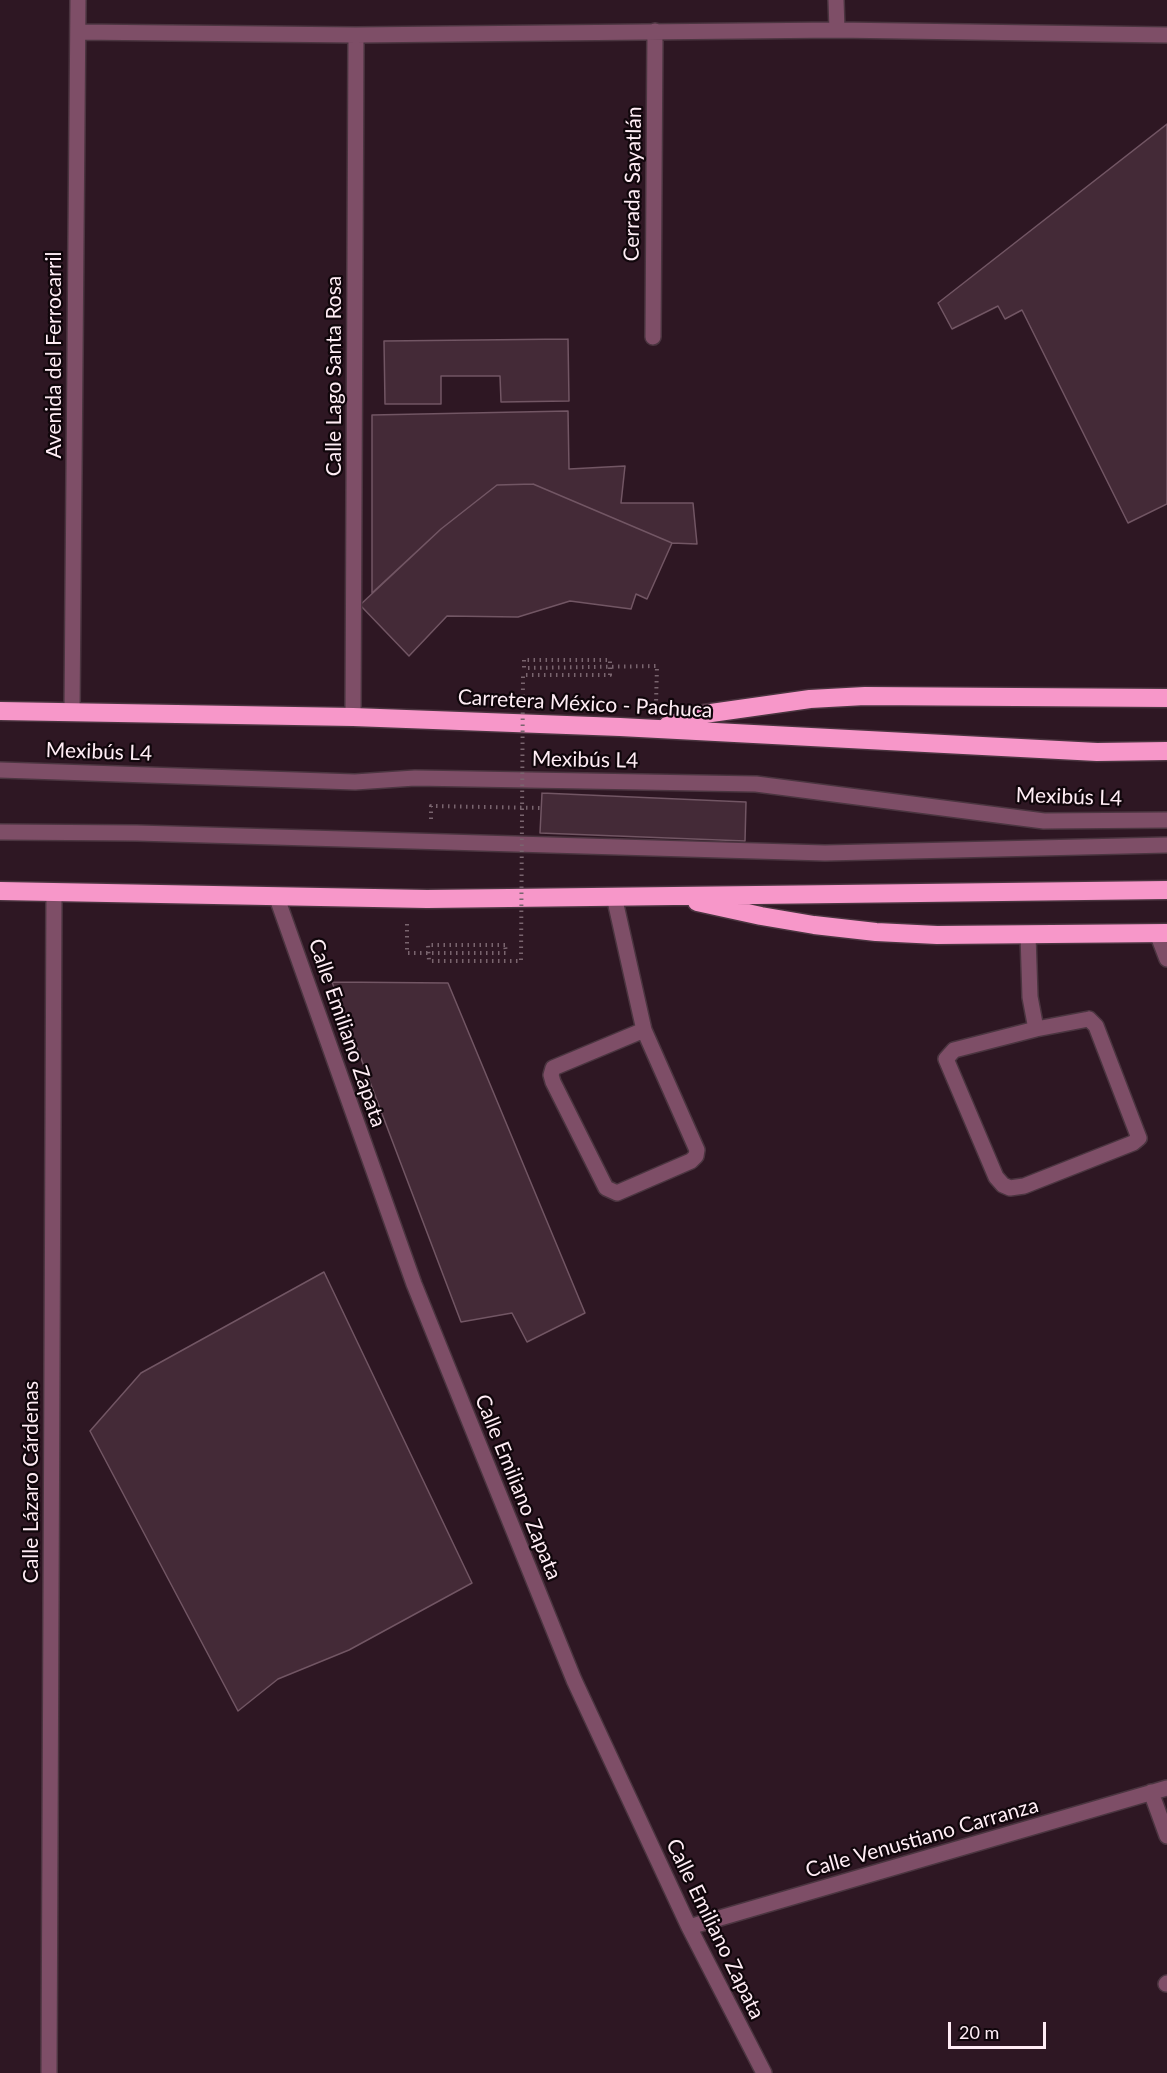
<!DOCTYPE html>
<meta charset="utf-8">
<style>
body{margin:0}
#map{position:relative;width:1167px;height:2073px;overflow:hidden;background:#2e1723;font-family:Lato,sans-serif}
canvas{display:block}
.scale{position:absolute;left:948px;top:2022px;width:98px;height:27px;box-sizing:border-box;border:3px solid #ffedf5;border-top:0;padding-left:8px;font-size:18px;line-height:21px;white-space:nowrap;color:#ffedf5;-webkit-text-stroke:4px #10060b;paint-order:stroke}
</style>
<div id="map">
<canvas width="1167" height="2073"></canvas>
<div class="scale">20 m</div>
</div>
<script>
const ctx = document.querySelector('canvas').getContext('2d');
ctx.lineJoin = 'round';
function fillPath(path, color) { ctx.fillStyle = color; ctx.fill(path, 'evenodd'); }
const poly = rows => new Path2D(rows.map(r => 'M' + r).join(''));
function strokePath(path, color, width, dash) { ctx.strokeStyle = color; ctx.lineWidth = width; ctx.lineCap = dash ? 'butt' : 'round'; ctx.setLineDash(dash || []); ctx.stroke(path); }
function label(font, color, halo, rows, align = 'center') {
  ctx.font = font + ' Lato,sans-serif'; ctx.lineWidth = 4.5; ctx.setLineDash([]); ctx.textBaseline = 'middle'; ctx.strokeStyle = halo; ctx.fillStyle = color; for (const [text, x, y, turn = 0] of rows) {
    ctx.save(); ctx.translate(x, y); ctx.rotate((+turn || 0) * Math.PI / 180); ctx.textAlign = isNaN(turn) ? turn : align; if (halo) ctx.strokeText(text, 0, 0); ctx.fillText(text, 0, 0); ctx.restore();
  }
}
const building = poly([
 [1167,124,1167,504,1128,523,1022,310,1005,319,998,306,952,329,938,303,1167,124],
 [568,339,569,401,501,402,500,376,441,376,441,404,385,404,384,341,568,339],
 [568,411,569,469,625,466,621,503,693,503,697,544,672,543,533,484,497,485,441,529,372,593,372,415,568,411],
 [533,484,672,543,647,599,636,594,631,609,570,601,518,617,447,616,409,656,360,605,441,529,497,485,533,484],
 [542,793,746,802,745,841,540,833,542,793],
 [332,982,448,983,585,1313,527,1342,512,1313,461,1322,332,982],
 [324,1272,472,1583,349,1650,278,1679,238,1711,90,1431,141,1373,324,1272]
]);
fillPath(building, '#442a37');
strokePath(building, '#725664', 1.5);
const minor = poly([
 [836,0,837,30],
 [78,32,356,35,837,30,1167,35],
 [653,337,655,31],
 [72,711,78,0],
 [353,717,356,35],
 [0,770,355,782,415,778,756,784,1044,821,1167,820],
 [0,832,137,833,825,853,1167,845],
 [614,896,644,1030,697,1150,696,1156,691,1161,617,1193,606,1188,553,1082,551,1075,553,1068,644,1030],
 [277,898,414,1284,574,1680,689,1927,764,2073],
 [1157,933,1167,959],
 [1028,935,1030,997,1036,1029],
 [1089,1019,1096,1026,1139,1138,1133,1143,1024,1186,1010,1188,1003,1185,996,1177,946,1059,954,1050,1036,1029,1089,1019],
 [1151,1792,1167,1836],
 [689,1927,1167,1788],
 [1166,1984,1167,1983],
 [49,2073,54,892]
]);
const highway = poly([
 [0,711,353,717,620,727,1097,752,1167,751],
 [668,725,704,714,810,699,865,696,1167,698],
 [0,891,427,899,1167,890],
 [697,902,761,916,814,925,876,932,937,935,1167,933]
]);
strokePath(minor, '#4b3540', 18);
strokePath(highway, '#4b3540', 21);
strokePath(poly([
 [524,660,524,668,657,666,656,704],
 [431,819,431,806,541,808],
 [407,924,407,953,506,953,505,945]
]), '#79646e', 4, [1.5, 4.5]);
strokePath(minor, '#7e4e67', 15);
strokePath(highway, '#f797c9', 18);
strokePath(poly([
 [505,945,428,945,429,961,521,961,523,675,610,675,610,660,524,660]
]), '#79646e', 4, [1.5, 4.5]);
label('21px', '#ffedf5', '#10060b', [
 ["Cerrada Sayatlán",633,184,-89],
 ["Avenida del Ferrocarril",54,355,-90],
 ["Calle Lago Santa Rosa",334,376,-90],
 ["Carretera México - Pachuca",585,704,3],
 ["Mexibús L4",99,752,2],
 ["Mexibús L4",585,760,1],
 ["Mexibús L4",1069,797,2],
 ["Calle Emiliano Zapata",347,1033,71],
 ["Calle Lázaro Cárdenas",31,1482,-90],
 ["Calle Emiliano Zapata",518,1487,68],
 ["Calle Venustiano Carranza",922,1838,-16],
 ["Calle Emiliano Zapata",715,1929,64]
]);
</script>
